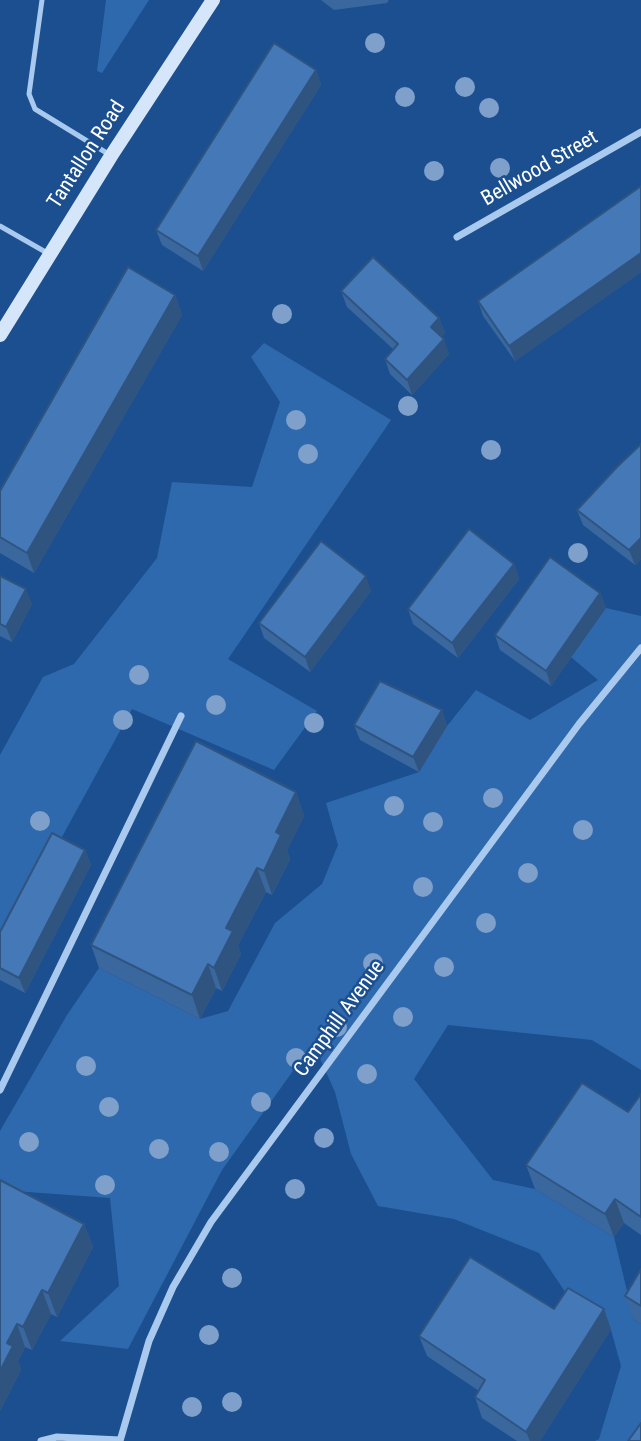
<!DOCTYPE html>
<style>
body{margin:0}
canvas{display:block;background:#1b4f8f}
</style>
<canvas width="641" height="1441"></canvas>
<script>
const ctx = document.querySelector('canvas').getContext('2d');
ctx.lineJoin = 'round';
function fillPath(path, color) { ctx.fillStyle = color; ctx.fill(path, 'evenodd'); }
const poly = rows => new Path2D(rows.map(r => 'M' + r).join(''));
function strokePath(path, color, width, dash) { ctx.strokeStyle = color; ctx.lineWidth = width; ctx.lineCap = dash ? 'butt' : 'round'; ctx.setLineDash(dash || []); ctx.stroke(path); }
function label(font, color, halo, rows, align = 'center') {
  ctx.font = font + ' "Roboto Condensed",sans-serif'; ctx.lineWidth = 5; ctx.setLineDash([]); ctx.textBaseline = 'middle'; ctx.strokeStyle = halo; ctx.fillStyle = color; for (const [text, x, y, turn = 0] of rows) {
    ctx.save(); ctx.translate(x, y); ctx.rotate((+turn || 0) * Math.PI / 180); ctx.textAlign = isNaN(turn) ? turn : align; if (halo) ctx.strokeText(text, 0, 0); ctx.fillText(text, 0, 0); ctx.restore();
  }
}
fillPath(poly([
 [106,0,149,0,102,73,97,71],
 [264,343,391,420,228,659,317,711,274,770,132,709,0,950,0,755,43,677,74,664,157,558,172,482,252,487,280,402,251,357],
 [606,608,641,616,641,1070,592,1040,448,1025,414,1079,493,1180,535,1189,614,1237,634,1320,641,1324,641,1441,595,1441,599,1439,621,1366,611,1330,576,1308,539,1253,454,1219,378,1206,351,1154,335,1092,313,1043,222,1170,128,1349,60,1341,119,1286,110,1198,0,1190,0,1131,67,1015,99,968,200,1019,228,1011,275,923,322,884,338,845,326,803,419,772,447,726,476,690,530,720,598,680,571,657]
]), '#2e69ad');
strokePath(poly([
 [42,0,29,94,35,109,110,155],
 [0,226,49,254]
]), '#a9c9ee', 5);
strokePath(poly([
 [457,237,641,132],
 [0,1090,181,716],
 [41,1441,57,1437,120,1440],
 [120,1441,149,1341,173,1287,211,1222,579,724,641,648]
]), '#a9c9ee', 7);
strokePath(poly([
 [0,335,111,156,213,0]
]), '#d6e6fa', 14);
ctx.fillStyle = '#7ea0ca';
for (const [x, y] of [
 [375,43],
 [465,87],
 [405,97],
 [489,108],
 [500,168],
 [434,171],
 [282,314],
 [408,406],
 [296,420],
 [491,450],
 [308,454],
 [578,553],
 [139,675],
 [216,705],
 [123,720],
 [314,723],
 [493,798],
 [394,806],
 [40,821],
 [433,822],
 [583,830],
 [528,873],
 [423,887],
 [486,923],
 [373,963],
 [444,967],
 [403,1017],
 [337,1027],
 [296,1058],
 [86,1066],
 [367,1074],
 [261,1102],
 [109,1107],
 [324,1138],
 [29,1142],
 [159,1149],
 [219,1152],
 [105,1185],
 [295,1189],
 [232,1278],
 [209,1335],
 [232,1402],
 [192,1407]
]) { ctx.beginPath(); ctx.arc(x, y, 10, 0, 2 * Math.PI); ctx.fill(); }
fillPath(poly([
 [321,0,389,0,387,3,334,10],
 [316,70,321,85,203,271,162,245,156,230],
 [641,186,641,272,515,361,483,316,478,301],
 [341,291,439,318,445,333,441,337,449,354,412,395,390,374,385,359,393,349,347,307],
 [175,295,182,315,34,573,0,553,0,491],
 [641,444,641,559,635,565,583,525,577,510],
 [514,564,519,579,458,658,413,624,408,609],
 [0,576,32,604,12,642,0,636],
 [371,591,310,672,264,638,259,623],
 [600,593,606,608,551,686,500,650,495,635],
 [442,710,447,726,419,772,360,740,354,725],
 [296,792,304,816,287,850,290,859,272,895,266,892,238,945,241,954,222,991,216,988,200,1019,99,968,91,945],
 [85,850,91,865,25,993,0,980,0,932],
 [641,1094,641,1235,624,1223,614,1237,535,1189,526,1165,628,1112],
 [0,1180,84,1224,93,1247,57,1317,51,1314,32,1350,25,1347,18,1361,21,1370,0,1411],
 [641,1269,641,1324,634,1320,625,1296],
 [554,1309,604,1309,611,1329,540,1441,517,1441,482,1418,475,1397,479,1391,427,1356,419,1336]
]), '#3a679d');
fillPath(poly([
 [316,70,321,85,203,271,198,256],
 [641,253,641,272,515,361,509,346],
 [175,295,182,315,34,573,27,553],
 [439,318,445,333,436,342,431,327],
 [444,339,449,354,412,395,407,380],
 [641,538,641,559,635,565,629,550],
 [514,564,519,579,458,658,452,643],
 [366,576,371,591,310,672,305,657],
 [26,589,32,604,12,642,6,627],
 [600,593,606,608,551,686,546,671],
 [442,710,447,726,419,772,413,757],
 [296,792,304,816,287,850,290,859,272,895,264,871,276,832],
 [85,850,91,865,25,993,19,978],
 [257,868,266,892,238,945,241,954,222,991,214,968,226,928],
 [208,964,216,988,200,1019,192,995],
 [615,1199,624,1223,614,1237,605,1214],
 [84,1224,93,1247,57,1317,48,1293],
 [42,1290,51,1314,32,1350,23,1327],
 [604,1309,611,1329,540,1441,530,1441,526,1432],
 [17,1324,25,1347,18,1361,21,1370,0,1411,0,1371,7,1343]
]), '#305480');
const building = poly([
 [274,43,316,70,198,256,156,230,274,43],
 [641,186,641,253,509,346,478,301,641,186],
 [373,257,439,318,431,327,444,339,407,380,385,359,398,344,341,291,373,257],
 [128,267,175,295,27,553,0,537,0,491,128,267],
 [641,444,641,538,629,550,577,510,617,467,641,444],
 [469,529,514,564,452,643,408,609,469,529],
 [321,541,366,576,305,657,259,623,321,541],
 [550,557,600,593,546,671,495,635,550,557],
 [0,576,26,589,6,627,0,624,0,576],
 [380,681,442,710,413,757,354,725,380,681],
 [196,741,296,792,276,832,281,835,264,871,257,868,226,928,233,931,214,968,208,964,192,995,91,945,196,741],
 [52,833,85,850,19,978,0,968,0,932,52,833],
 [582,1083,628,1112,641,1094,641,1217,615,1199,605,1214,526,1165,582,1083],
 [0,1180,84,1224,48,1293,42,1290,23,1327,17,1324,7,1343,13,1346,0,1371,0,1180],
 [470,1257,554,1309,568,1288,604,1309,526,1432,475,1397,485,1380,419,1336,470,1257],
 [641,1269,641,1306,625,1296,641,1269],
 [641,1423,641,1441,628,1441,641,1423]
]);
fillPath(building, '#4478b7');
strokePath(building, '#305480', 2);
label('21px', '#fff', '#1b4f8f', [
 ["Tantallon Road",87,155,-57],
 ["Bellwood Street",540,169,-30],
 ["Camphill Avenue",340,1019,-54]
]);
</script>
